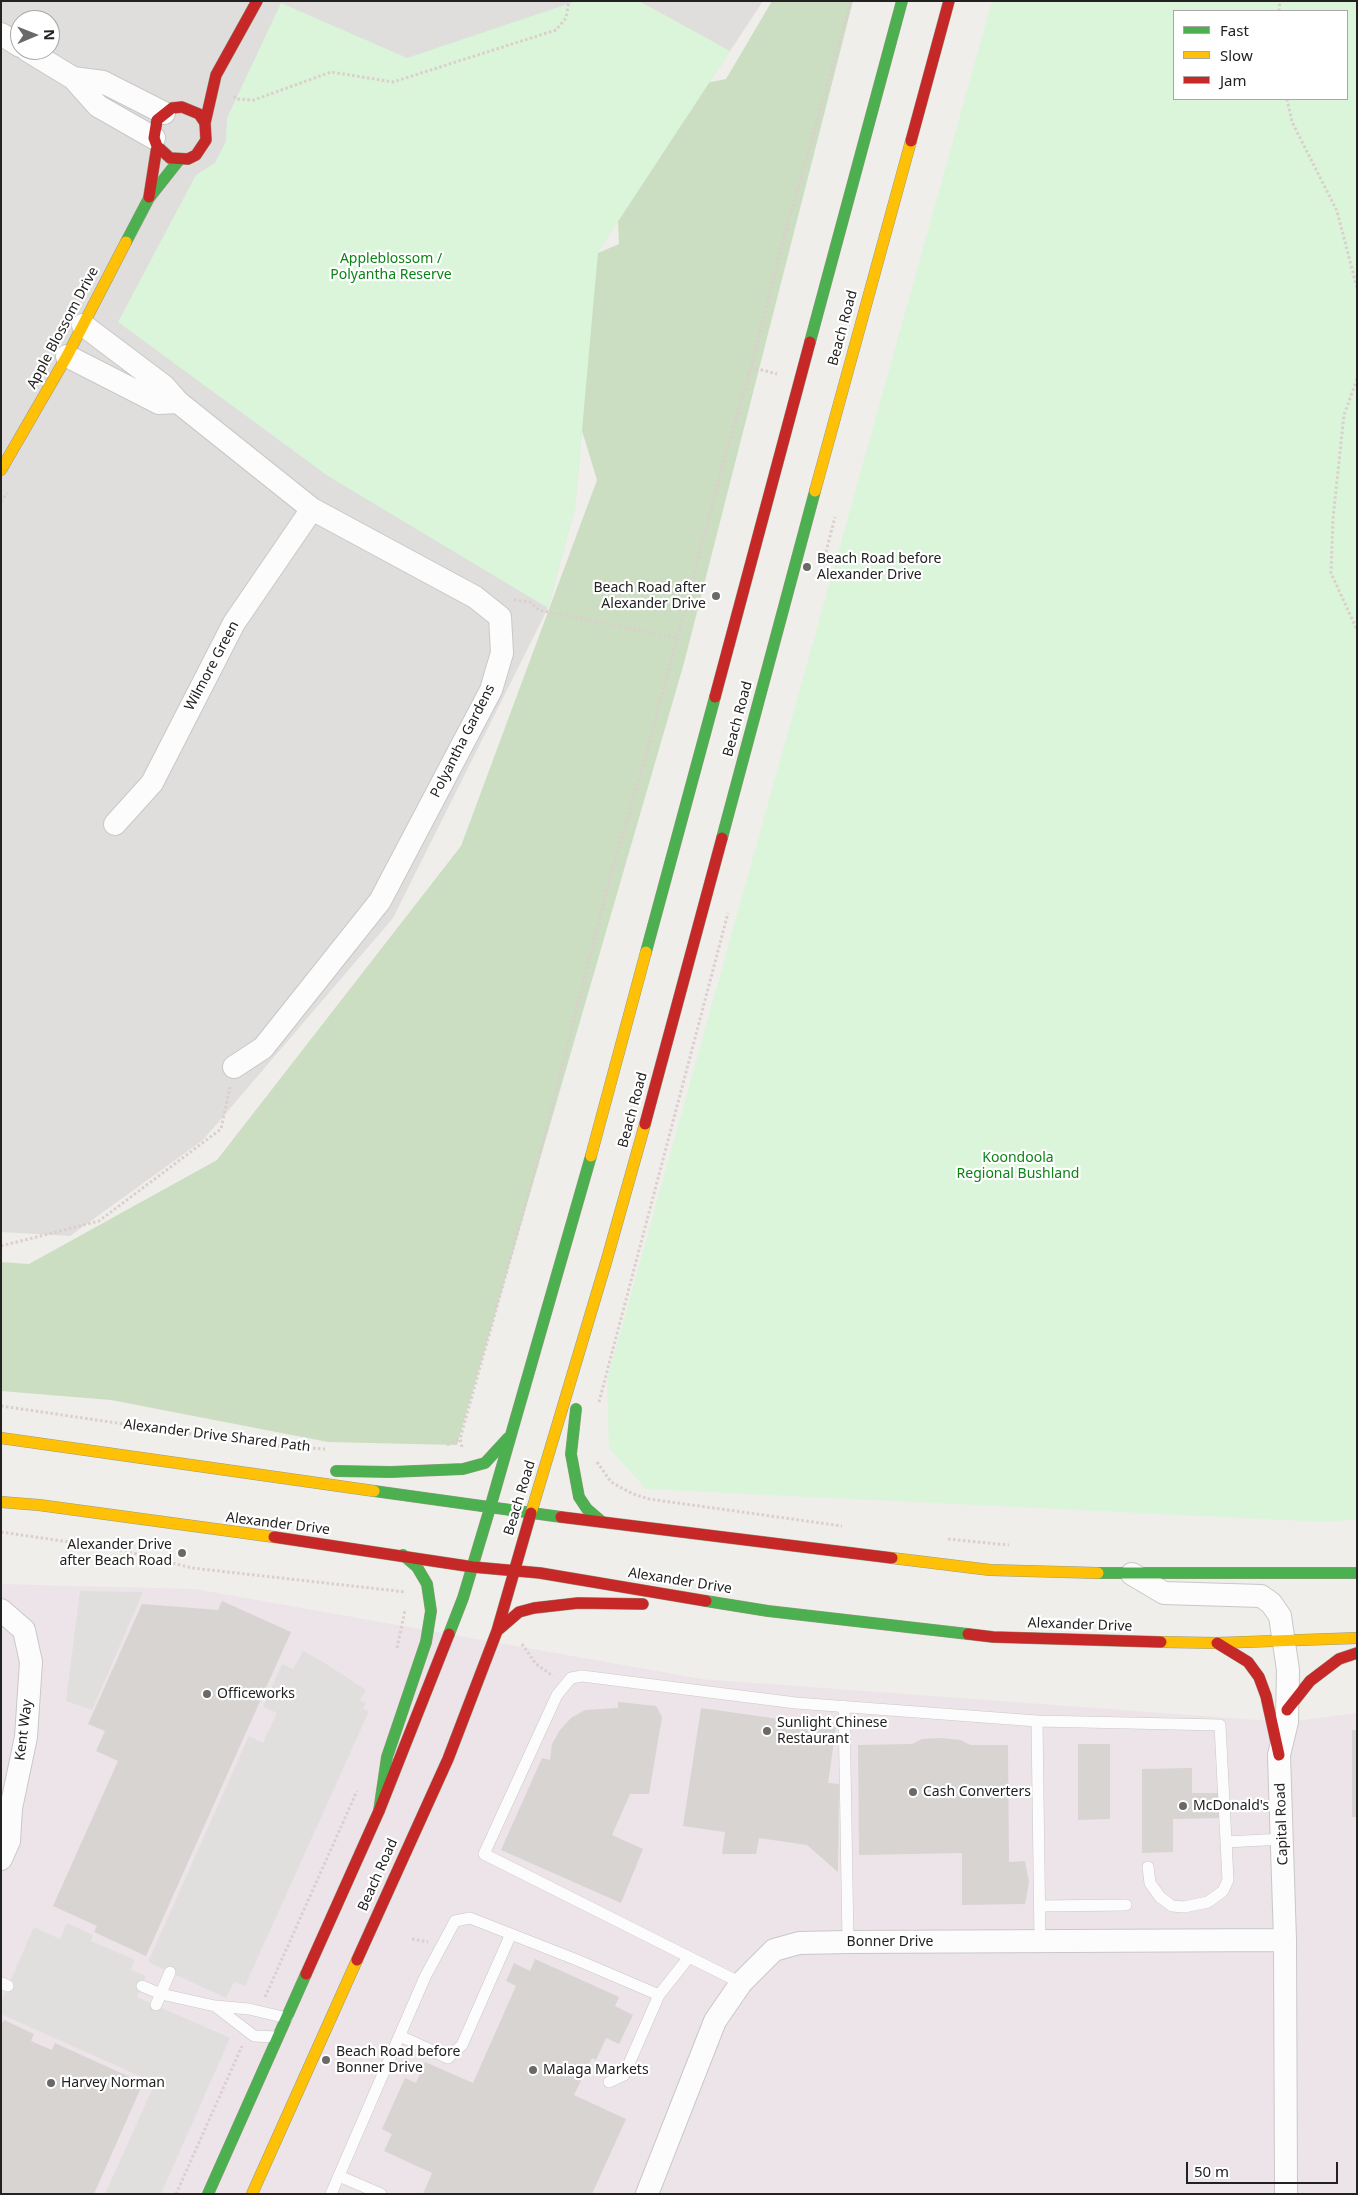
<!DOCTYPE html>
<style>
body{margin:0}
#map{position:relative;width:1358px;height:2195px;overflow:hidden;background:#f0eeeb;font-family:"Noto Sans",sans-serif}
canvas{display:block}
.frame{position:absolute;inset:0;border:2px solid #222;pointer-events:none}
.legend{position:absolute;left:1173px;top:10px;width:175px;height:90px;box-sizing:border-box;background:#fff;border:1px solid #a7a7a7;margin:0;padding:6px 9px;list-style:none;font-size:15px;color:#222}
.legend li{display:flex;align-items:center;gap:10px;height:25px}
.legend b{width:25px;border:1px solid #a7a7a7}
.north{position:absolute;left:10px;top:10px;width:50px;height:50px;box-sizing:border-box;background:#fff;border:1px solid #a7a7a7;border-radius:50%;rotate:89deg;font-size:14px;font-weight:700;line-height:20px;text-align:center;color:#222}
.north::after{content:'';display:block;margin:auto;width:18px;height:22px;background:#6a6968;clip-path:polygon(50% 0,100% 100%,50% 72%,0 100%)}
.scale{position:absolute;left:1186px;top:2162px;width:152px;height:22px;box-sizing:border-box;border:2px solid #222;border-top:0;padding-left:6px;font-size:15px;line-height:18px;white-space:nowrap;color:#222;-webkit-text-stroke:4px #fff;paint-order:stroke}
</style>
<div id="map">
<canvas width="1358" height="2195"></canvas>
<div class="frame"></div>
<ul class="legend">
<li><b style="height:6px;background:#4caf50"></b>Fast</li>
<li><b style="height:6px;background:#ffc107"></b>Slow</li>
<li><b style="height:6px;background:#c62828"></b>Jam</li>
</ul>
<div class="north">N</div>
<div class="scale">50 m</div>
</div>
<script>
const ctx = document.querySelector('canvas').getContext('2d');
ctx.lineJoin = 'round';
function fillPath(path, color) { ctx.fillStyle = color; ctx.fill(path, 'evenodd'); }
const poly = rows => new Path2D(rows.map(r => 'M' + r).join(''));
function strokePath(path, color, width, dash) { ctx.strokeStyle = color; ctx.lineWidth = width; ctx.lineCap = dash ? 'butt' : 'round'; ctx.setLineDash(dash || []); ctx.stroke(path); }
function label(font, color, halo, rows, align = 'center') {
  ctx.font = font + ' "Noto Sans",sans-serif'; ctx.lineWidth = 4.5; ctx.setLineDash([]); ctx.textBaseline = 'middle'; ctx.strokeStyle = halo; ctx.fillStyle = color; for (const [text, x, y, turn = 0] of rows) {
    ctx.save(); ctx.translate(x, y); ctx.rotate((+turn || 0) * Math.PI / 180); ctx.textAlign = isNaN(turn) ? turn : align; if (halo) ctx.strokeText(text, 0, 0); ctx.fillText(text, 0, 0); ctx.restore();
  }
}
fillPath(poly([
 [1,1,763,1,598,252,575,508,548,608,393,918,203,1140,70,1236,1,1232],
 [20,20,50,20,50,50,20,50]
]), '#dfdedc');
fillPath(poly([
 [1,1584,195,1589,702,1679,1286,1722,1357,1713,1357,2194,1,2194]
]), '#ede4e9');
fillPath(poly([
 [772,1,853,1,684,663,457,1445,328,1442,111,1400,1,1391,1,1262,29,1264,217,1160,461,846,597,480,563,368,521,286,619,244,616,176,658,93,726,79]
]), '#cbdec1');
fillPath(poly([
 [577,1,639,1,730,51,598,252,575,508,548,608,328,476,118,322,196,175,215,163,226,141,227,118,281,3,407,58],
 [992,1,1357,1,1357,1519,1326,1522,646,1489,609,1448,607,1380],
 [1174,11,1347,11,1347,99,1174,99]
]), '#daf5da');
fillPath(poly([
 [80,1591,143,1592,92,1710,66,1701],
 [303,1651,320,1660,366,1690,360,1700,366,1703,363,1709,369,1711,245,1986,234,1982,226,1998,148,1962,249,1736,263,1743,277,1713,263,1707,282,1664,293,1669],
 [67,1923,93,1935,91,1941,135,1960,131,1970,146,1976,137,1997,230,2038,161,2194,105,2194,155,2083,1,2014,1,2002,34,1927,60,1939]
]), '#e0dfde');
fillPath(poly([
 [222,1601,291,1632,146,1956,94,1932,97,1926,53,1906,118,1761,96,1751,105,1731,88,1724,142,1604,218,1610],
 [618,1702,656,1706,662,1717,649,1794,630,1794,612,1835,643,1849,621,1903,501,1850,542,1758,550,1760,552,1744,560,1730,571,1718,585,1710,618,1708],
 [701,1708,836,1727,828,1783,839,1784,838,1872,807,1845,759,1838,756,1854,722,1854,725,1832,683,1826],
 [1352,1730,1357,1730,1357,1817,1352,1817],
 [941,1738,961,1740,970,1745,1008,1745,1009,1862,1025,1861,1029,1882,1025,1904,962,1905,962,1853,859,1855,858,1745,912,1744,922,1739],
 [1078,1744,1110,1744,1110,1819,1078,1820],
 [1192,1768,1192,1793,1223,1793,1223,1818,1173,1819,1173,1852,1142,1853,1142,1769],
 [535,1959,619,1997,615,2006,633,2015,619,2044,606,2038,596,2060,592,2058,574,2095,626,2119,592,2194,423,2194,432,2173,384,2151,392,2134,382,2129,405,2078,416,2083,425,2062,473,2083,516,1986,506,1981,514,1963,530,1971],
 [4,2020,34,2034,31,2041,52,2050,55,2043,143,2083,94,2194,1,2194,1,2025]
]), '#d7d4d2');
const lane = poly([
 [844,1706,848,1942],
 [1226,1842,1283,1839],
 [1040,1906,1126,1905],
 [1040,1941,1037,1721,1220,1725,1228,1880,1223,1891,1208,1902,1184,1907,1172,1906,1160,1897,1150,1883,1148,1867],
 [689,1957,484,1854,557,1695,571,1678,582,1676,796,1703,1037,1721],
 [1,1985,2,1983,8,1986],
 [142,1986,161,1994,215,2006,254,2036,277,2037],
 [156,2005,170,1972],
 [215,2006,249,2009,287,2018],
 [400,2036,448,2058,462,2045,511,1934],
 [609,2082,624,2075,659,1995],
 [339,2176,381,2194],
 [331,2194,425,1977,455,1921,470,1918,577,1960,659,1995,689,1957,741,1983]
]);
const street = poly([
 [1,34,20,46],
 [27,50,73,78,98,106,154,138],
 [73,78,103,82,164,113],
 [83,325,164,386,178,402,312,509,475,597,500,617,502,653,491,690,380,901,263,1048,234,1067],
 [67,356,159,403,178,402],
 [115,824,152,783,234,623,312,509],
 [1132,1574,1164,1593,1261,1596,1271,1603,1280,1616,1288,1670,1287,1722,1279,1755,1285,1940,1286,2194],
 [1,1610,24,1630,31,1662,26,1737,11,1808,9,1841,1,1859],
 [647,2194,715,2021,741,1983,774,1950,799,1943,848,1942,1285,1940]
]);
const fast = poly([
 [126,242,149,198,179,160],
 [810,342,902,1],
 [722,838,815,491],
 [646,952,715,697],
 [576,1409,571,1454,579,1497,587,1509,601,1521],
 [336,1471,391,1472,463,1469,485,1463,508,1438],
 [374,1491,561,1517],
 [490,1508,591,1156],
 [1098,1573,1357,1573],
 [706,1601,768,1611,968,1634],
 [449,1634,463,1598,490,1508],
 [379,1811,387,1757,426,1642,431,1611,427,1584,417,1567,403,1555],
 [208,2194,306,1974]
]);
const slow = poly([
 [1,470,67,356,126,242],
 [815,491,911,141],
 [591,1156,646,952],
 [1,1438,374,1491],
 [1,1502,39,1505,274,1537],
 [531,1513,607,1259,645,1124],
 [892,1558,990,1570,1098,1573],
 [1161,1642,1217,1643,1357,1638],
 [252,2194,357,1960]
]);
const jam = poly([
 [205,123,216,75,257,1],
 [911,141,949,1],
 [149,197,157,146,154,138,157,120,172,108,182,107,199,114,205,123,206,140,196,155,188,159,170,158,157,146],
 [715,697,810,342],
 [645,1124,722,838],
 [561,1517,892,1558],
 [274,1537,473,1567,540,1573,706,1601],
 [497,1631,519,1612,534,1608,578,1603,643,1604],
 [968,1634,993,1637,1161,1642],
 [1217,1643,1248,1662,1259,1677,1266,1696,1279,1755],
 [1287,1710,1310,1681,1339,1659,1357,1653],
 [357,1960,448,1759,497,1631,531,1513],
 [306,1974,379,1811,449,1634]
]);
strokePath(lane, '#c9c8c7', 12);
strokePath(street, '#c9c8c7', 24);
strokePath(fast, '#999a82', 12);
strokePath(slow, '#999a82', 12);
strokePath(jam, '#999a82', 12);
strokePath(poly([
 [1279,11,1280,1],
 [234,96,236,99,254,100,331,72,393,82,556,30,566,18,569,1],
 [1287,99,1292,122,1337,211,1357,288],
 [751,367,777,374],
 [1357,379,1344,415,1333,518,1331,573,1357,630],
 [1,502,7,493],
 [826,552,835,517],
 [514,600,530,602,539,610,677,638],
 [1,1246,99,1221,221,1129,230,1087],
 [599,1402,728,913],
 [1,1406,274,1446,325,1449],
 [447,1445,460,1439],
 [462,1447,460,1439,544,1138,610,878,646,755,725,457,755,353,787,227,851,1],
 [597,1462,611,1482,633,1494,649,1499,842,1526],
 [1,1532,117,1549,192,1568,406,1592],
 [948,1539,1009,1545],
 [522,1644,536,1664,553,1676],
 [397,1648,405,1610],
 [412,1939,428,1942],
 [265,1997,357,1791],
 [176,2194,242,2046]
]), '#dccecd', 3, [2.5, 2.5]);
strokePath(lane, '#fdfcfc', 11);
strokePath(street, '#fdfcfc', 22);
strokePath(fast, '#4caf50', 11);
strokePath(slow, '#ffc107', 11);
strokePath(jam, '#c62828', 11);
for (const [x, y, r, color] of [
 [807,567,5,"#6a6968"],
 [716,596,5,"#6a6968"],
 [182,1553,5,"#6a6968"],
 [207,1694,5,"#6a6968"],
 [767,1731,5,"#6a6968"],
 [913,1792,5,"#6a6968"],
 [1183,1806,5,"#6a6968"],
 [326,2060,5,"#6a6968"],
 [533,2070,5,"#6a6968"],
 [51,2083,5,"#6a6968"]
]) { const dot = new Path2D(); dot.arc(x, y, r, 0, 2 * Math.PI); ctx.fillStyle = color; ctx.fill(dot); strokePath(dot, '#fff', 2); }
label('14px', '#0c8416', '#fff', [
 ["Appleblossom /",391,259],
 ["Polyantha Reserve",391,275],
 ["Koondoola",1018,1158],
 ["Regional Bushland",1018,1174]
]);
label('14px', '#222', '#fff', [
 ["Apple Blossom Drive",63,328,-62],
 ["Beach Road",843,328,-75],
 ["Wilmore Green",212,666,-62],
 ["Beach Road",738,719,-75],
 ["Polyantha Gardens",463,741,-63],
 ["Beach Road",633,1110,-75],
 ["Alexander Drive Shared Path",217,1436,7],
 ["Beach Road",520,1498,-73],
 ["Alexander Drive",278,1524,7],
 ["Alexander Drive",680,1581,9],
 ["Alexander Drive",1080,1625,2],
 ["Kent Way",24,1730,-83],
 ["Capital Road",1282,1824,-92],
 ["Beach Road",378,1875,-66],
 ["Bonner Drive",890,1942]
]);
label('14px', '#222', '#fff', [
 ["Beach Road before",817,559],
 ["Alexander Drive",817,575],
 ["Beach Road after",706,588,"right"],
 ["Alexander Drive",706,604,"right"],
 ["Alexander Drive",172,1545,"right"],
 ["after Beach Road",172,1561,"right"],
 ["Officeworks",217,1694],
 ["Sunlight Chinese",777,1723],
 ["Restaurant",777,1739],
 ["Cash Converters",923,1792],
 ["McDonald's",1193,1806],
 ["Beach Road before",336,2052],
 ["Bonner Drive",336,2068],
 ["Malaga Markets",543,2070],
 ["Harvey Norman",61,2083]
], 'left');
</script>
